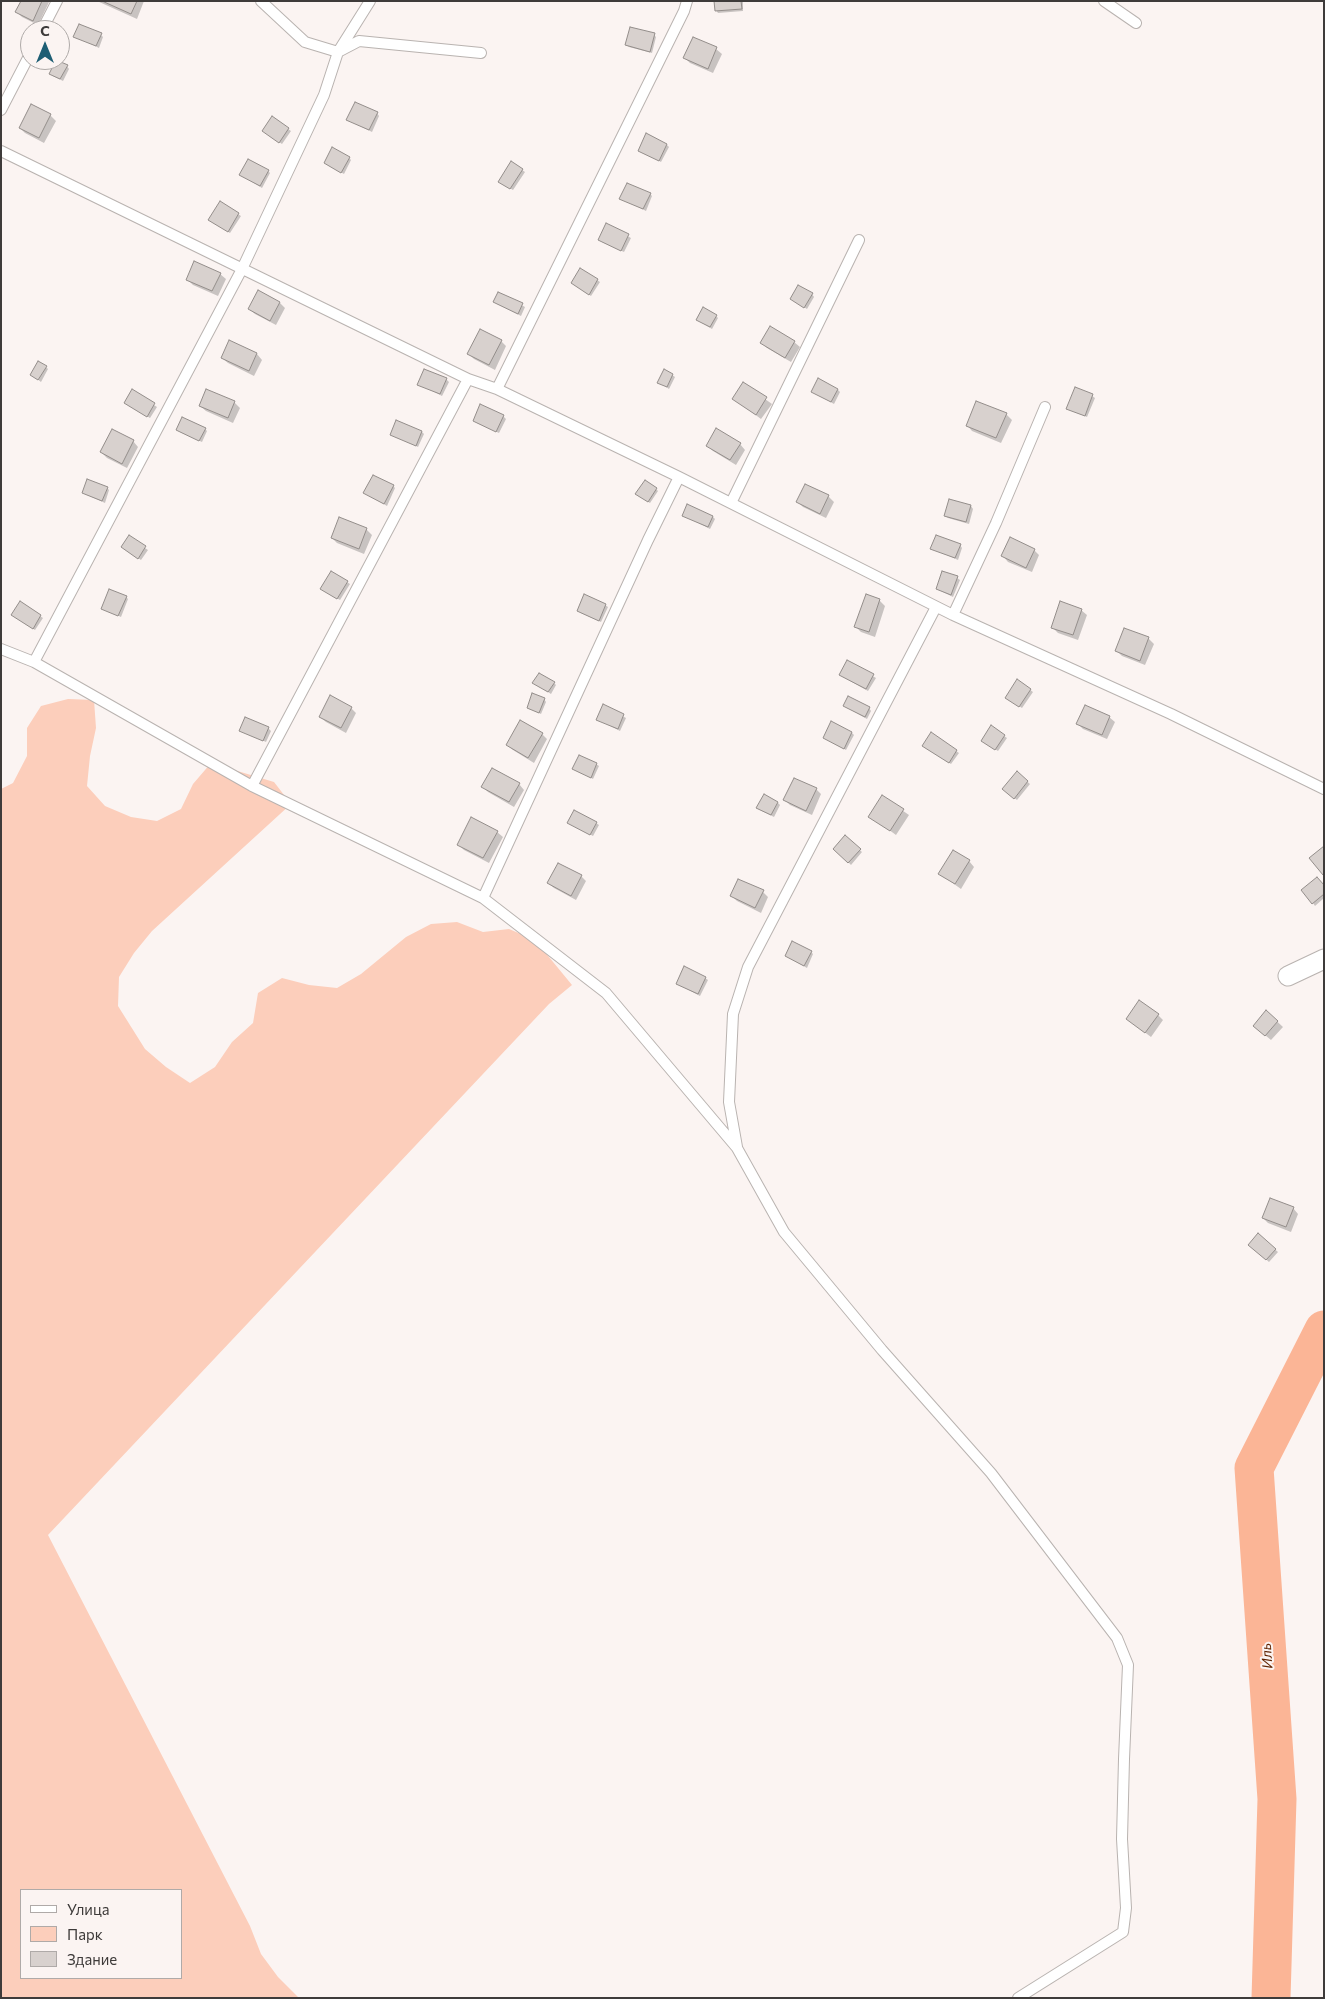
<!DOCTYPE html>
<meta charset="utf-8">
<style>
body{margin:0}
#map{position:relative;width:1325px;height:1999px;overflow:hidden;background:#fbf4f2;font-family:Commissioner,sans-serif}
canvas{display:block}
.frame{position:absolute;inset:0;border:2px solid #3e3b3a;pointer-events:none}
.legend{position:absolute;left:20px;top:1889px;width:162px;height:90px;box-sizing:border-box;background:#fbf4f2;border:1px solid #afaaa8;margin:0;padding:6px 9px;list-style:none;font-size:15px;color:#3e3b3a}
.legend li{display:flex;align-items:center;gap:10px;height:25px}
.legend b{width:25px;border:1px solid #afaaa8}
.north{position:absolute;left:20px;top:20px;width:50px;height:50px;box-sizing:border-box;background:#fbf4f2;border:1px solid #afaaa8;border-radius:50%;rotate:0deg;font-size:14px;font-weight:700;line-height:20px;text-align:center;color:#3e3b3a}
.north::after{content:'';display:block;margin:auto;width:18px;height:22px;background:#1e5e74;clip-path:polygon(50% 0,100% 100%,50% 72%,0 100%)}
</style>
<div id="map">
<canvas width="1325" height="1999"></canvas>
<div class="frame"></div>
<ul class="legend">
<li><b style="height:6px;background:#fff"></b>Улица</li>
<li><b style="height:14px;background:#fccebb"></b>Парк</li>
<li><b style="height:14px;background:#d8d1ce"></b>Здание</li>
</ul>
<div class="north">С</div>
</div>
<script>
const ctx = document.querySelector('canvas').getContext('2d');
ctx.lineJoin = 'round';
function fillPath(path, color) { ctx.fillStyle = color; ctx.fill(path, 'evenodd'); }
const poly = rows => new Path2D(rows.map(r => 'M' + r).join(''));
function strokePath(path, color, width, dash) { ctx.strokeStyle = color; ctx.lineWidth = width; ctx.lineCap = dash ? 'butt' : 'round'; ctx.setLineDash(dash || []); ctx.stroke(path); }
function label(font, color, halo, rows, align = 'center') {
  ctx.font = font + ' Commissioner,sans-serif'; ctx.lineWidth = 4; ctx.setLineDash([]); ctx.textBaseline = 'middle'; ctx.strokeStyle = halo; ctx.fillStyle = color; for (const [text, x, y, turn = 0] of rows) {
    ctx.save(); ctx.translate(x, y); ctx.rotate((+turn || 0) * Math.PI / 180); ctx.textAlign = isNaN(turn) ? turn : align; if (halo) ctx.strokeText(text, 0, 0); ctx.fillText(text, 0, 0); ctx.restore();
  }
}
fillPath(poly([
 [68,699,94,700,96,728,90,756,87,786,105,806,131,817,157,821,181,809,193,784,211,763,274,782,291,804,152,931,134,953,119,977,118,1006,145,1049,166,1067,190,1083,215,1067,232,1042,253,1023,258,993,282,978,309,985,337,988,361,974,406,937,431,924,457,922,483,932,509,929,535,940,572,985,549,1004,48,1535,250,1926,261,1954,278,1977,299,1998,1,1998,1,789,13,783,27,756,27,728,41,706],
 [21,1890,181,1890,181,1978,21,1978]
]), '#fccebb');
fillPath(poly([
 [22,1,49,2,38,25,22,17,17,12],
 [97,1,144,1,137,19],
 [715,1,743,1,743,11,718,13,716,10],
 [101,35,103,37,99,48,75,36],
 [654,35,656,37,652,53,629,47,626,45],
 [693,39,716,49,722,54,713,73,690,63,685,58],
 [67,66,69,69,63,81,53,76],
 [377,113,379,116,372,132,348,120],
 [50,115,56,121,44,143,25,133,20,128],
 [288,129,291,131,282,144,266,133],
 [667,145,669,147,661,162,639,150],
 [349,158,351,160,344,174,328,165],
 [512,163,525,172,513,190,502,184],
 [268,171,270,173,262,188,241,175],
 [650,194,652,196,646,211,621,198],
 [220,203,241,216,230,233,212,222],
 [607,225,631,238,624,252,602,242],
 [581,269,600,282,591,296,572,283],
 [220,274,226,279,218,296,193,285,187,279],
 [499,293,525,307,521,316,494,302],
 [812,294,814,297,807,309,791,299],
 [280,303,285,308,276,325,255,314,249,309],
 [716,316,718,318,712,329,697,320],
 [501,341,506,346,495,370,474,359,469,354],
 [230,342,257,354,262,360,254,376,228,363,222,358],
 [794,342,800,347,791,362,767,348,762,343],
 [46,367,48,369,41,382,32,375],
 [672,375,675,377,669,389,659,382],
 [446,379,449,382,442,396,419,384],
 [744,384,772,404,761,419,734,399],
 [838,390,840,392,834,404,813,392],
 [133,391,157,407,150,418,128,405],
 [1092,396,1095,398,1087,417,1068,409],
 [234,402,240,408,233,423,206,411,200,406],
 [977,402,1006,414,1012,420,1001,443,972,431,967,425],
 [503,416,506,419,499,433,477,423],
 [205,429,207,431,202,442,180,432],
 [422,432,424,434,418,447,392,434],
 [133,441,138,447,127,468,107,458,101,452],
 [740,444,745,450,736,465,713,451,707,445],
 [806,485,829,497,834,502,826,518,803,507,798,502],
 [393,486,395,488,387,506,365,493],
 [107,488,109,490,105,503,83,493],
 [656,489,658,491,650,503,639,496],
 [971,506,973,509,969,524,948,518,945,516],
 [683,515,713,517,715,519,710,529],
 [366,529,372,535,364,554,337,543,332,538],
 [129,537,148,550,141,560,125,549],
 [960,545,962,548,958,560,931,548],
 [1034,550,1039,555,1032,572,1008,562,1003,556],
 [331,572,350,584,340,600,324,591],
 [957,578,960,580,953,597,937,589],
 [866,596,880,601,885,606,875,637,861,632,856,627],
 [126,597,128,599,121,617,102,608],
 [20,603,43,618,35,630,15,617],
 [605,605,608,607,601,622,581,613],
 [1081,610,1087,615,1078,640,1058,633,1053,628],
 [1148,638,1154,644,1145,665,1122,656,1117,651],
 [848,662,876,678,868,691,843,677],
 [1018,681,1033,692,1022,708,1009,700],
 [534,683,554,683,556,685,551,694],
 [544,699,546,702,541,714,528,708],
 [603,706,626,718,620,731,597,719],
 [844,706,869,708,871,711,867,719],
 [351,708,356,713,346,733,326,722,320,717],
 [1109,717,1115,722,1107,739,1083,729,1078,724],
 [268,728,271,731,266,742,240,730],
 [852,733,854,735,846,750,824,738],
 [542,734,547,739,534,763,513,750,507,745],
 [1004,736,1007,738,998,751,985,743],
 [926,748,956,751,959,753,951,764],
 [596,764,599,766,593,779,574,769],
 [1017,773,1030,784,1017,800,1006,792],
 [519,784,524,790,514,807,488,792,483,787],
 [816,789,821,794,812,815,790,805,785,800],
 [883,797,909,815,896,835,870,816],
 [778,803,780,805,774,817,760,810],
 [569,823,596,823,599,825,593,836],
 [497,832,503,837,489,863,464,850,458,844],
 [845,837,862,852,851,865,835,849],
 [969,861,974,867,961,889,940,874],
 [581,876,586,881,576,900,554,888,548,883],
 [1324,886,1324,898,1315,906,1313,903],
 [763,892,768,897,761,913,737,901,732,896],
 [811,952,813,954,807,968,786,956],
 [705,978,708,980,700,996,677,984],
 [1267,1012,1283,1027,1271,1040,1260,1031],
 [1158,1015,1163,1020,1151,1037,1127,1019],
 [1293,1208,1298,1214,1291,1232,1268,1223,1263,1218],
 [1258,1235,1278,1252,1269,1262,1250,1245]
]), '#0003');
strokePath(poly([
 [1271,1998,1277,1799,1254,1468,1324,1330]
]), '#fbb596', 39);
const building = poly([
 [21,1,42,1,33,21,15,12,21,1],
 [102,1,137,1,131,14,102,1],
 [714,1,741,1,742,9,715,11,714,1],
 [79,24,102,33,96,46,73,37,79,24],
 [630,27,655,33,650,52,625,45,630,27],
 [693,37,717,47,708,69,683,58,693,37],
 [56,60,68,65,60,79,49,74,56,60],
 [355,102,378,112,369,130,346,120,355,102],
 [31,104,51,114,39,138,19,128,31,104],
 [272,116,289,128,279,143,262,131,272,116],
 [646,133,667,144,659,161,638,151,646,133],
 [332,147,350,157,341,173,324,163,332,147],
 [248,159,269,170,260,186,239,175,248,159],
 [511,161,523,169,510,189,498,182,511,161],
 [627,183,651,193,643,209,619,199,627,183],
 [220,201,239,213,228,232,208,220,220,201],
 [606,223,629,234,621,251,598,240,606,223],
 [194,261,221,273,212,291,186,280,194,261],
 [580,268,598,279,589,295,571,283,580,268],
 [798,285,813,293,804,308,790,299,798,285],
 [258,290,280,302,270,321,248,309,258,290],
 [498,292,523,303,518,314,493,302,498,292],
 [703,307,717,315,710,327,696,320,703,307],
 [770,326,795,341,785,358,760,343,770,326],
 [480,329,502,340,489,365,467,354,480,329],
 [229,340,257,353,249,371,221,358,229,340],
 [38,361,47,366,38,380,30,375,38,361],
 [424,369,447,378,440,394,417,385,424,369],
 [664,369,673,374,667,387,657,383,664,369],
 [818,378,838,389,831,402,811,392,818,378],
 [743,382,767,397,756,415,732,399,743,382],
 [1075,387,1093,394,1085,416,1066,409,1075,387],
 [132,389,155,403,147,417,124,403,132,389],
 [206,389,235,401,228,418,199,406,206,389],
 [976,401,1007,413,996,438,966,426,976,401],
 [480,404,504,415,496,432,473,421,480,404],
 [182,417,206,428,199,441,176,430,182,417],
 [396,420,422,431,416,446,390,435,396,420],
 [716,428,741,443,730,460,706,446,716,428],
 [112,429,134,440,122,464,100,452,112,429],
 [373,475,394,485,384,504,363,493,373,475],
 [87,479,108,487,102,501,82,493,87,479],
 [645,480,657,488,648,502,635,494,645,480],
 [805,484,829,495,820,514,796,502,805,484],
 [949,499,971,505,966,522,944,516,949,499],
 [687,504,713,516,708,527,682,516,687,504],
 [339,517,367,528,359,549,331,538,339,517],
 [129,535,146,546,138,559,121,547,129,535],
 [936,535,961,544,955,558,930,549,936,535],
 [1010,537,1035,549,1026,568,1001,556,1010,537],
 [331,571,348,581,337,599,320,589,331,571],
 [942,571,958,576,951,595,936,589,942,571],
 [109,589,127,596,118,616,101,609,109,589],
 [584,594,606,604,599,621,577,611,584,594],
 [866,594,880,599,869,632,854,627,866,594],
 [20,601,41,615,33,629,11,615,20,601],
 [1060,601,1082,609,1073,635,1051,628,1060,601],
 [1124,628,1149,637,1140,661,1115,651,1124,628],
 [847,660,874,674,866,689,839,675,847,660],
 [539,673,555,682,548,692,532,683,539,673],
 [1017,679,1031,689,1019,707,1005,698,1017,679],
 [532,693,545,698,539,713,527,708,532,693],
 [330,695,352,707,341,728,319,717,330,695],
 [848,696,870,707,865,717,843,706,848,696],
 [603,704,624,714,618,729,596,720,603,704],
 [1085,705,1110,716,1102,735,1076,724,1085,705],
 [245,717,269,727,263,741,239,731,245,717],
 [520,720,543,733,528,758,506,745,520,720],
 [831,721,852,732,844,749,823,738,831,721],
 [991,725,1005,735,995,750,981,741,991,725],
 [931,732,957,750,949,763,922,746,931,732],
 [579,755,597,763,591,778,572,769,579,755],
 [492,768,520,783,509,802,481,787,492,768],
 [1017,771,1028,781,1014,799,1002,789,1017,771],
 [794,778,817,788,806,811,783,800,794,778],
 [764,794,778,802,771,815,756,808,764,794],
 [882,795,904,809,890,831,868,817,882,795],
 [574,810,597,822,590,835,567,823,574,810],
 [471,817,498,831,483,858,457,845,471,817],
 [845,835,861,849,848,863,833,849,845,835],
 [1324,846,1324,875,1323,875,1309,858,1324,846],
 [953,850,970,860,955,884,938,874,953,850],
 [558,863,582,875,571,896,547,883,558,863],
 [1317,877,1324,885,1324,894,1312,904,1301,890,1317,877],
 [738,879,764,890,755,908,730,896,738,879],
 [792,941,812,951,804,966,785,956,792,941],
 [684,966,706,977,698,994,676,984,684,966],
 [1139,1000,1159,1014,1145,1033,1126,1019,1139,1000],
 [1266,1010,1278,1021,1265,1036,1253,1026,1266,1010],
 [1270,1198,1294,1207,1286,1227,1262,1218,1270,1198],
 [1258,1233,1276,1249,1266,1260,1248,1245,1258,1233]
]);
fillPath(building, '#d8d1ce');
strokePath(building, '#938d8a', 1);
const lane = poly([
 [261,1,305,42,338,52,359,41,481,53],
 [1104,1,1136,23],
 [42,30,57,1],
 [1,110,30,54],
 [1,151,468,379,497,389,679,477,953,615,1171,714,1324,789],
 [497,389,684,11,687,1],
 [731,503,859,240],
 [953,615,996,523,1045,407],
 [1,649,34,662,252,786,483,898,606,993,737,1148,784,1232,882,1350,991,1473,1117,1638,1128,1665,1124,1759,1122,1839,1126,1908,1123,1932,1018,1998],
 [34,662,242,269,324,95,338,52,370,1],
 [252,786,468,379],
 [483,898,648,540,679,477],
 [737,1147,729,1102,733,1014,748,967,936,607]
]);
const street = poly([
 [1288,976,1324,959]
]);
strokePath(lane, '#b9b3b0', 12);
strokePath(street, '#b9b3b0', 21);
strokePath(lane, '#fff', 10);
strokePath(street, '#fff', 19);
label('italic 14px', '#622503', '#fbf4f2', [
 ["Иль",1267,1656,-94]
]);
</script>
